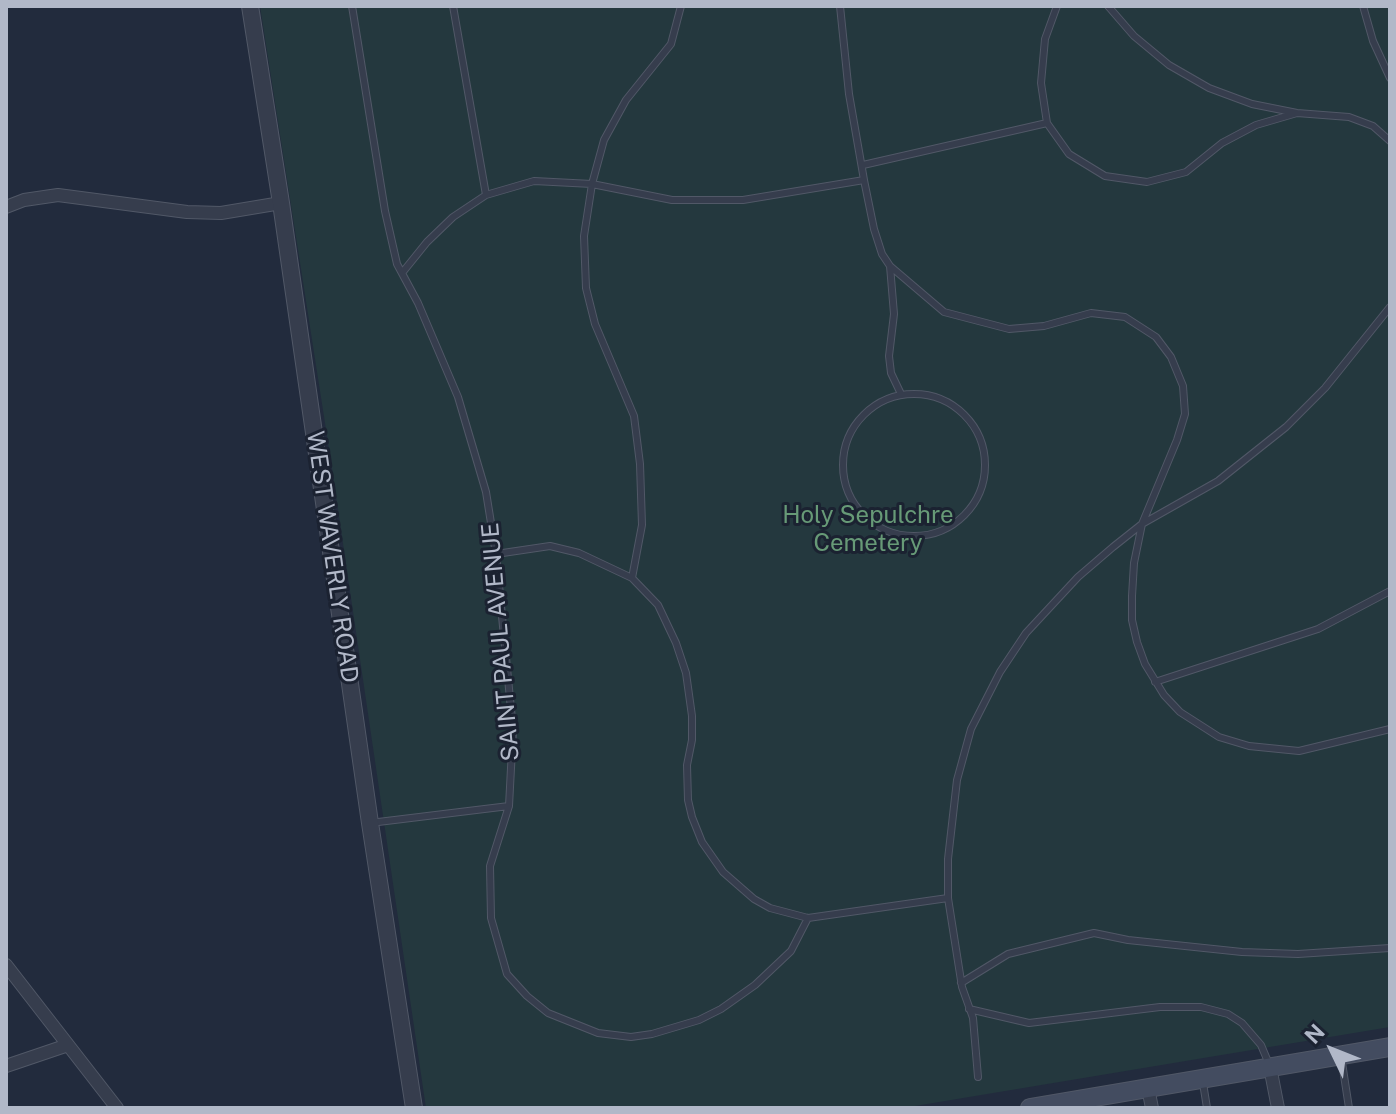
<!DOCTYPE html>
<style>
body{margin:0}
#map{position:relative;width:1396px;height:1114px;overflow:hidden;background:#222b3d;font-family:"Public Sans",sans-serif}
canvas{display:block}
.frame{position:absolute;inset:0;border:8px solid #b1b8c8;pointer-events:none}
.north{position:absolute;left:1292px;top:1010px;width:80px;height:80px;-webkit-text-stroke:6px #1b2231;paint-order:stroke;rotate:313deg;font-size:22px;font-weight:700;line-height:32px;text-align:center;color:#b1b8c8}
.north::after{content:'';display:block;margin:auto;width:28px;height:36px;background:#b1b8c8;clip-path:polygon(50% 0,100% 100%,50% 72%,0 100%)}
</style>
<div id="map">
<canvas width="1396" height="1114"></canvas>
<div class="frame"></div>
<div class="north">N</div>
</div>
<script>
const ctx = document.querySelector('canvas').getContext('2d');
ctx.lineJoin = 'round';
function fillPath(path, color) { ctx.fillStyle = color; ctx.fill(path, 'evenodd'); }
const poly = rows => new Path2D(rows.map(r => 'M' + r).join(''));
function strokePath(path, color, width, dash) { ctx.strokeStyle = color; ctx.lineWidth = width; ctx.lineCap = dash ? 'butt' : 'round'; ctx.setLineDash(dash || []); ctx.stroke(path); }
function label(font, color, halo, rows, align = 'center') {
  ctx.font = font + ' "Public Sans",sans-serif'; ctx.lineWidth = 6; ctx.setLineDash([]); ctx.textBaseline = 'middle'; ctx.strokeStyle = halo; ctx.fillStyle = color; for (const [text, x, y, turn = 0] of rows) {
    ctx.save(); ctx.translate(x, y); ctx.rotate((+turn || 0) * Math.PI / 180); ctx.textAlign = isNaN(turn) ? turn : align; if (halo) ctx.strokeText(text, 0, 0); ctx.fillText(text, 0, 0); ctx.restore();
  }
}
fillPath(poly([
 [260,6,1390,6,1390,1027,903,1108,426,1108,330,455]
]), '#24383e');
const service = poly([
 [352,6,385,211,397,264,418,303,458,397,486,492,496,554,513,730,509,806,490,866,491,918,507,974,527,996,548,1013,598,1033,631,1037,652,1034,699,1020,721,1009,755,985,791,951,808,918],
 [453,6,486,195],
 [840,6,849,94,864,180,874,229,882,254,890,266,944,312,1009,329,1044,326,1091,313,1125,317,1156,337,1171,357,1183,386,1185,414,1177,440,1142,524,1134,563,1132,596,1132,620,1137,642,1145,664,1164,695,1180,712,1219,737,1249,746,1299,751,1390,729],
 [1057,6,1045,39,1041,83,1047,123,1069,154,1105,176,1147,182,1186,172,1222,143,1256,125,1297,113],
 [1108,6,1134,36,1169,65,1209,88,1252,104,1297,113,1349,117,1373,126,1390,141],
 [1363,6,1373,41,1390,78],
 [863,165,1047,123],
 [890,266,894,314,889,356,891,373,901,394],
 [402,273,427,242,453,217,486,195,534,181,592,184,672,200,743,200,864,180],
 '843 465a71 71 0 1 1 142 0a71 71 0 1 1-142 0Z',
 [496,554,550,546,579,553,632,578,658,605,676,643,686,673,692,716,692,740,687,765,688,800,692,817,702,842,723,872,754,899,770,908,808,918,948,898],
 [632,578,642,525,640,464,634,416,595,324,586,288,584,236,592,184,604,140,626,100,671,44,681,6],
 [1155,682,1318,629,1390,591],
 [370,823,509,806],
 [961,983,1008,954,1094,933,1128,940,1242,952,1298,954,1390,948],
 [969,1009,1029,1023,1160,1007,1201,1007,1228,1014,1242,1023,1261,1045,1269,1064],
 [1341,1056,1349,1108],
 [978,1077,973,1018,962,987,948,898,948,859,957,780,971,729,1000,672,1026,633,1078,577,1113,547,1142,524,1218,481,1286,427,1325,388,1390,307],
 [1203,1083,1207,1108]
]);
const minor = poly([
 [6,207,24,200,58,195,187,212,221,213,281,203],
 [6,965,117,1108],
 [6,1066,68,1045],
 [1270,1067,1278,1108],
 [1148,1088,1152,1108]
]);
const tertiary = poly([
 [250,6,281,203,370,823,414,1108]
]);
const secondary = poly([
 [1030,1108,1390,1047]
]);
strokePath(service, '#515867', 8);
strokePath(minor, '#515867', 14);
strokePath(tertiary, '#515867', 18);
strokePath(secondary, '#515867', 20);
strokePath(service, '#363d4d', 6);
strokePath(minor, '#363d4d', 12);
strokePath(tertiary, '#363d4d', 16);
strokePath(secondary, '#434c60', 18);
label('24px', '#679a77', '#1b2231', [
 ["Holy Sepulchre",868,516],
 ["Cemetery",868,544]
]);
label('24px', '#b1b8c8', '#1b2231', [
 ["WEST WAVERLY ROAD",332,557,82],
 ["SAINT PAUL AVENUE",501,642,-95]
]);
</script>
